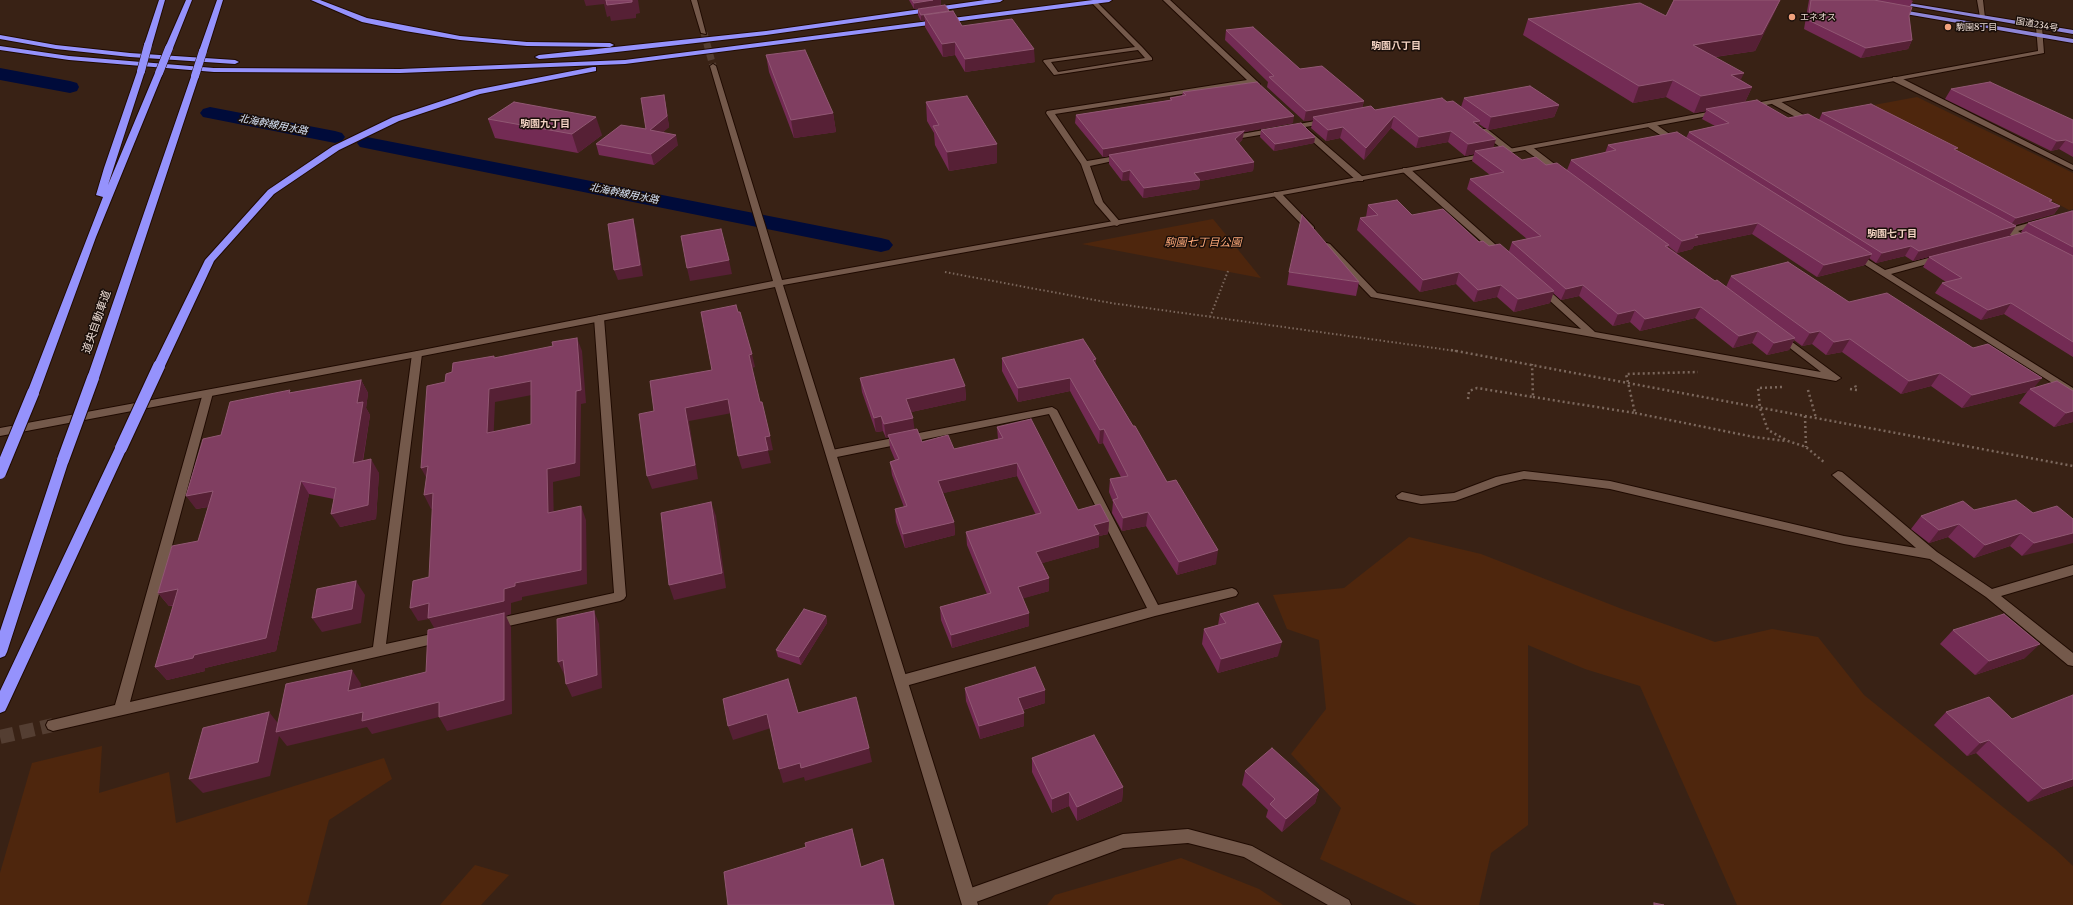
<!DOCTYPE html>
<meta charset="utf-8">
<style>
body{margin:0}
canvas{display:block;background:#392215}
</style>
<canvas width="2073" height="905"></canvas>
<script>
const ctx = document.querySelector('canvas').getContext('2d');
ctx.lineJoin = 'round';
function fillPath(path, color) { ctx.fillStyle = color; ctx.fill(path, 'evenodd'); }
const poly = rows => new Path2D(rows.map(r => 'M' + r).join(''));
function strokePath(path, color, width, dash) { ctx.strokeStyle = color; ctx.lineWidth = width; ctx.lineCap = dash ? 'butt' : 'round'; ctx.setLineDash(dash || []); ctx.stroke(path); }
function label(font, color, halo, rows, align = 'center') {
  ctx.font = font + ' Merriweather,"Noto Sans JP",serif'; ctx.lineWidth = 3; ctx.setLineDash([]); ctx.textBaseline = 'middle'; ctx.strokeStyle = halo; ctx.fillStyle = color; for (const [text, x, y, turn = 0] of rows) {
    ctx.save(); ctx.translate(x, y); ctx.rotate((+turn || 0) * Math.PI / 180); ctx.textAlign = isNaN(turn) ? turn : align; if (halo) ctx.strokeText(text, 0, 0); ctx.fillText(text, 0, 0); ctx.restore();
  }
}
fillPath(poly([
 [1917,97,2073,173,2073,209,2069,210,1874,105],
 [1213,219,1261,278,1082,244],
 [1409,537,1481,554,1622,609,1715,642,1772,629,1818,637,1864,695,2055,849,2073,866,2073,905,1737,905,1640,686,1585,669,1528,645,1528,825,1491,853,1479,905,1417,905,1320,859,1341,808,1291,754,1326,709,1319,640,1287,629,1273,595,1344,588],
 [102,746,99,793,169,772,176,823,384,758,392,779,329,820,307,905,0,905,0,873,32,763],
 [1181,858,1259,889,1283,905,1047,905,1055,895],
 [475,865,509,875,481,905,440,905]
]), '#4e260d');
fillPath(poly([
 [0,68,70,81,77,83,79,87,77,91,70,93,0,80,0,68],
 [210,107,335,131,342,133,345,137,342,141,335,143,203,117,200,113,203,109,210,107],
 [367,137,881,238,889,240,893,245,889,250,881,252,360,147,357,143,360,139,367,137]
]), '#000b3a');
strokePath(poly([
 [0,737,53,725]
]), '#543e32', 14, [14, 7]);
strokePath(poly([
 [704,33,713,66]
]), '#543e32', 7, [7, 3.5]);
const service = poly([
 [1092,1,1096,1,1142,47,1152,58,1152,60,1054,75,1043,61,1044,60,1135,47,1092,3,1092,1],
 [1138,50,1145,58,1058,72,1051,62,1138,50]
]);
const minor = poly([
 [1163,0,1170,0,1260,84,1256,86,1251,83,1055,114,1087,161,1122,155,1126,157,1122,159,1090,166,1103,202,1121,223,1117,226,1114,225,1095,203,1081,164,1046,113,1047,111,1247,80,1163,0],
 [1977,0,1983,0,1985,18,1980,17,1977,0],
 [1893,77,1899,77,2073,165,2073,170,1893,81,1893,77],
 [1772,100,1778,100,1817,123,1810,125,1772,104,1772,100],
 [1327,119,1331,121,1330,123,1305,127,1363,177,1363,181,1357,181,1301,131,1301,128,1230,140,1226,138,1230,136,1327,119],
 [1648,123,1654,123,1681,142,1674,144,1648,127,1648,123],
 [1481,129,1487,129,1515,151,1508,153,1481,133,1481,129],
 [1525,146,1531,146,1565,172,1564,174,1558,174,1525,150,1525,146],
 [1403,168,1409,168,1505,253,1505,257,1499,257,1403,172,1403,168],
 [1274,192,1280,192,1314,227,1314,231,1308,231,1274,196,1274,192],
 [2039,220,2043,223,2042,225,2018,231,2032,239,2033,241,2029,244,2006,233,1994,224,1998,221,2011,228,2039,220],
 [1327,243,1330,244,1377,293,1581,329,1538,290,1538,286,1541,285,1544,286,1595,332,1821,372,1777,338,1775,336,1780,333,1841,378,1836,381,1371,297,1324,248,1324,244,1327,243],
 [1854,251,1885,270,1939,255,1942,256,1942,260,1891,274,2073,388,2073,396,1851,256,1850,254,1854,251],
 [599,315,604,318,626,596,624,599,620,601,495,629,490,628,489,624,490,620,495,619,614,593,594,318,599,315],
 [417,351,422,354,386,644,441,632,446,633,447,637,446,641,53,731,48,729,46,725,48,721,115,705,203,393,208,390,213,393,130,702,373,647,412,354,417,351],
 [1052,407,1057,410,1158,605,1232,588,1236,590,1238,593,1236,596,1155,616,902,687,897,685,895,681,897,677,902,675,1147,608,1049,414,832,458,826,454,832,450,1052,407],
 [1524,471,1610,481,1844,536,1916,548,1832,475,1838,471,1842,472,1937,552,1992,589,2073,565,2073,575,2001,596,2073,653,2073,666,2068,665,1986,597,1930,559,1844,544,1610,489,1556,482,1524,479,1502,484,1455,501,1421,504,1398,499,1396,496,1402,492,1421,496,1454,493,1496,477,1524,471],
 [1188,829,1252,846,1349,900,1351,905,1328,905,1244,857,1188,843,1123,848,968,905,962,902,960,897,962,892,968,889,1123,834,1188,829]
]);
const tertiary = poly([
 [691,0,697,0,706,34,701,33,691,0],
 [2039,25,2042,27,2044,53,1750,108,1746,106,1750,104,2038,51,2036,27,2039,25],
 [713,64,716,66,782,280,1277,192,1719,110,1723,112,1719,114,1277,196,783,285,978,905,962,905,775,287,417,357,0,436,0,428,417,351,773,281,710,66,713,64]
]);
const trunk = poly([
 [1876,0,1890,0,2073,30,2073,34,1876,0],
 [1896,9,2073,39,2073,43,1894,12,1894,10,1896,9]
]);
const motorway = poly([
 [159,0,165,0,152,45,145,47,144,45,159,0],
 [186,0,192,0,173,48,166,50,165,48,186,0],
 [217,0,223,0,207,51,200,53,199,51,217,0],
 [311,0,320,0,367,18,460,36,527,42,610,43,614,45,610,47,527,46,460,40,405,31,362,22,311,0],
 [985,0,1003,0,1000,2,766,35,590,55,539,59,535,57,539,55,766,31,985,0],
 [1093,0,1112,0,1109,2,625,64,400,73,214,72,69,60,0,50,0,46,69,56,214,68,400,69,625,60,1093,0],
 [0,35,56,45,130,53,235,60,239,62,235,64,130,57,56,49,0,39,0,35],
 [593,67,596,67,596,71,480,94,399,121,339,150,274,194,214,261,165,366,163,368,155,368,153,366,205,260,268,190,333,146,393,117,475,90,593,67],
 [138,69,145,71,108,185,155,73,159,71,163,73,96,237,39,393,33,397,29,396,27,393,103,197,96,195,104,168,138,69],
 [192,74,199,76,99,378,93,382,89,380,87,378,192,74],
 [121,444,127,448,7,707,5,711,0,713,0,691,115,448,121,444],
 [63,456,69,460,7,652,5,656,0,658,0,631,57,460,63,456]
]);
strokePath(service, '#1f0a01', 2);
strokePath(minor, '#1f0a01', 2);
strokePath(tertiary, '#1f0a01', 2);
strokePath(trunk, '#1f0a01', 2);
strokePath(motorway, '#1f0a01', 2);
strokePath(poly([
 [945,272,1111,303,1456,351],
 [1210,317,1228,271]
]), '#7c685d', 2, [1.5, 2.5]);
strokePath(poly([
 [1451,350,2073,466],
 [1782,387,1758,388,1760,408,1768,430,1788,441,1806,447,1825,463],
 [1850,389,1857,390,1854,383],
 [1808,390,1816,418],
 [1533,397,1635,413,1626,374,1698,372],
 [1468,399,1469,391,1477,388,1533,397,1532,364],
 [1635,413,1754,437,1786,441],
 [1805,416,1806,447]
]), '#7c685d', 2.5, [2, 3]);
fillPath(service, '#74594b');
fillPath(minor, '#74594b');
fillPath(tertiary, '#74594b');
fillPath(trunk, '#8e86d8');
fillPath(motorway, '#9592fc');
const motorwayBridgeFar1 = poly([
 [141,71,148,45],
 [159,73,169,48],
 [195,76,203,51]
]);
const motorwayBridge = poly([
 [121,448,159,366],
 [63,460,93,378],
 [0,473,33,393]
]);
strokePath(motorwayBridgeFar1, '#1f0a01', 9, []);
strokePath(motorwayBridge, '#1f0a01', 14, []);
strokePath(motorwayBridgeFar1, '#9592fc', 8);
strokePath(motorwayBridge, '#9592fc', 12);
fillPath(poly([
 [909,0,941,0,941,5,914,9],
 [1674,0,1780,0,1775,11,1755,51,1715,57,1741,80,1752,87,1745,102,1788,118,1819,120,1822,113,1956,151,2052,200,2051,202,2060,206,2054,214,2015,225,2016,226,2009,236,1913,261,1905,256,1876,263,1869,258,1865,265,1817,277,1752,234,1694,246,1692,249,1677,253,1668,246,1668,247,1715,281,1726,287,1731,276,1849,302,2034,388,2073,391,2073,422,2054,427,2019,403,2027,392,1962,408,1931,386,1901,394,1842,352,1826,355,1812,344,1802,346,1794,340,1789,350,1767,355,1752,343,1733,348,1695,318,1640,331,1630,322,1613,326,1579,296,1561,300,1553,293,1550,303,1514,312,1497,297,1474,302,1456,284,1420,292,1357,230,1360,218,1366,217,1368,205,1412,215,1479,242,1489,246,1509,251,1512,242,1527,239,1467,189,1470,179,1490,175,1472,161,1474,154,1465,156,1448,142,1416,148,1391,128,1364,160,1340,138,1326,141,1311,128,1313,120,1304,121,1267,87,1268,82,1225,40,1226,30,1300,69,1364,101,1362,108,1375,110,1447,102,1461,107,1464,98,1559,105,1554,117,1488,130,1479,124,1478,126,1496,139,1493,147,1522,160,1567,170,1571,160,1605,153,1608,145,1686,138,1689,132,1715,126,1702,119,1706,111,1694,113,1666,97,1633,103,1523,35,1528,19,1666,16],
 [1809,0,1911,0,1913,1,1910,6,1909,16,1912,40,1908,49,1861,58,1804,29],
 [918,9,949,12,962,26,1035,62,965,72,955,55,943,57,925,27,925,20,921,21,918,15],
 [766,55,833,113,836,132,794,138,769,72],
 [1951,89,2073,120,2073,157,2059,149,2051,151,1945,99],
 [1183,92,1293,123,1244,132,1242,140,1239,143,1254,162,1253,171,1200,181,1199,189,1143,198,1129,180,1122,181,1109,164,1109,156,1103,157,1075,123,1076,115,1170,100,1170,98,1182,96],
 [664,95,666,106,669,127,663,132,678,145,654,165,599,155,596,144,646,129],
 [926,102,997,163,949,171,935,145,934,133,927,121],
 [488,119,602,135,578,153,495,138],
 [1261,130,1315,137,1314,143,1274,151,1260,137],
 [2073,211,2073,357,2004,314,1981,320,1935,293,1942,283,1946,282,1923,267,1929,257,2022,233,2021,232,2028,223],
 [1289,272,1359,282,1356,296,1287,285],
 [1002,358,1096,359,1096,364,1216,564,1177,575,1146,526,1122,531,1112,513,1113,502,1109,492,1110,479,1121,477,1103,443,1099,444,1070,391,1018,402,1002,371],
 [860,378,965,386,966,400,911,412,914,430,922,442,954,449,998,439,997,427,1078,510,1109,521,1108,534,1099,536,1099,547,1042,563,1049,578,1049,591,1023,598,1029,626,952,648,941,620,940,607,987,594,967,545,966,532,1036,515,1017,476,943,493,954,522,955,535,905,548,896,522,895,509,904,507,892,475,890,462,895,460,890,448,889,437,886,438,883,431,876,432,862,392],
 [361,380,368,393,366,408,370,415,363,461,379,473,376,519,340,527,334,499,309,494,276,651,205,668,205,671,167,680,155,667,173,606,169,606,158,593,198,541,208,507,196,509,221,435,291,393],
 [1974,510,2033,513,2073,519,2022,556,2010,546,1974,558,1948,537,1929,543,1911,529,1921,516],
 [1220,614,1278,656,1218,673,1202,644,1204,629,1218,625],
 [826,616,827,623,801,665,778,657,776,650],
 [1953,630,2025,658,1975,675,1940,644],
 [965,688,1045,690,1045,703,1023,710,1024,713,1024,726,980,739,966,701],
 [1946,712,2073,786,2028,802,1976,753,1967,756,1934,725],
 [1032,758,1123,787,1122,801,1077,821,1069,806,1052,813,1032,772],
 [1245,771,1319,790,1315,803,1282,832,1266,817,1268,810,1242,785]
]), '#732b54');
fillPath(poly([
 [584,0,638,0,640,13,636,14,636,18,611,21,610,16,607,17,604,4,586,6],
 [933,0,941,0,941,5,914,9,914,3],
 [1780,0,1775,11,1755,51,1686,61,1693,45],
 [949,11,924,15,925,20,921,21,921,15],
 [1912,40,1908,49,1861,58,1866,48],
 [955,42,955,55,943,57,942,44],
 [1034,49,1035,62,965,72,965,59],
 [1744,73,1736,90,1752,87,1744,104,1706,109,1706,111,1694,113,1701,96,1731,75],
 [1673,80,1666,97,1633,103,1639,86],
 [664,95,666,106,669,127,653,141,650,130],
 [1364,101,1361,111,1313,117,1313,120,1304,121,1306,111],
 [1559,105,1554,117,1488,130,1491,117],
 [833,113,836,132,794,138,791,120],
 [1294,116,1293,123,1244,132,1242,140,1234,148,1235,139,1242,132,1103,157,1103,149],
 [1394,116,1391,128,1364,160,1366,148],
 [596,117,602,135,578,153,572,134],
 [1480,121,1477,132,1473,122],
 [1343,127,1340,138,1326,141,1328,130],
 [1451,131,1448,142,1416,148,1419,137],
 [676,135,678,145,654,165,651,154],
 [1315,137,1314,143,1274,151,1275,144],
 [1496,139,1492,151,1475,151,1474,154,1465,156,1468,144],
 [2066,140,2059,149,2051,151,2057,141],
 [997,144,997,163,949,171,947,152],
 [1254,162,1253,171,1200,181,1199,189,1143,198,1144,188,1194,173],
 [1130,170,1129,180,1122,181,1123,172],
 [2060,206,2054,214,2010,226,2016,218],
 [633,219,636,230,643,276,618,280,614,270],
 [1758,223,1752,234,1694,246,1692,249,1677,253,1682,241,1695,235],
 [2016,226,2009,236,1913,261,1919,251],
 [1911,246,1905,256,1876,263,1882,253],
 [1872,254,1865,265,1817,277,1824,265],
 [729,260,732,274,690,281,687,268],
 [1459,272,1456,284,1420,292,1423,280],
 [1501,285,1497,297,1474,302,1478,290],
 [1583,285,1579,296,1561,300,1566,289],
 [1554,291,1550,303,1514,312,1518,299],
 [2011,303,2004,314,1981,320,1988,310],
 [1701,307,1695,318,1640,331,1645,319],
 [1635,310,1630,322,1613,326,1618,314],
 [1758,331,1752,343,1733,348,1739,336],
 [1820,331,1812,344,1802,346,1810,333],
 [577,338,582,351,586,403,581,404,580,476,553,482,554,527,548,513,547,469],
 [1795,338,1789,350,1767,355,1774,343],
 [1850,339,1842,352,1826,355,1834,342],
 [752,354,755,367,752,368,749,355],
 [1096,359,1095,372,1093,360],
 [1940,373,1931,386,1901,394,1909,381],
 [1070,378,1070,391,1018,402,1018,388],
 [2042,378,2032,390,2030,389,2027,392,1962,408,1972,395],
 [361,380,368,393,366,408,370,415,360,476,353,463,357,403],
 [531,381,537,394,495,402,493,447,487,433,489,389],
 [965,386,966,400,907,413,906,399],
 [728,399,732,413,689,421,698,479,652,489,647,476,685,408],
 [2073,411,2073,422,2054,427,2066,413],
 [881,416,883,431,876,432,874,418],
 [913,418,915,432,888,435,889,437,886,438,884,424],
 [1104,429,1103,443,1099,444,1100,430],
 [770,436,773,450,768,451,771,463,742,469,738,456,765,437],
 [371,459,379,473,376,519,340,527,331,514],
 [1017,463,1017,476,940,494,938,481],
 [428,466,428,481,421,468],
 [301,481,309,494,276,651,205,668,205,671,167,680,155,667,194,655],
 [213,491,223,504,196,509,186,496],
 [433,493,440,507,431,509,424,495],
 [711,502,716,516,726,588,674,600,669,585],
 [581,506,586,520,587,584,522,597,522,600,511,603,511,614,506,616,511,627,512,714,447,731,439,717,372,734,367,727,287,746,279,736,270,776,203,793,189,779,269,712,281,727,363,712,439,702,436,631,429,619,418,621,410,608,429,603,504,589,515,583],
 [1148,512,1146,526,1122,531,1123,518],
 [1109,521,1108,534,1099,536,1099,547,1036,565,1036,552,1094,525],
 [954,522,955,535,905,548,903,534],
 [1959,524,1948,537,1929,543,1939,530],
 [2021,533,2010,546,1974,558,1985,545],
 [2073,533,2073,543,2022,556,2034,543],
 [1218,550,1216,564,1177,575,1179,562],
 [1049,578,1049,591,1018,600,1018,587],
 [356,581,365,595,361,623,322,632,312,618],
 [178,589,188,602,169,606,158,593],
 [594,611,599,624,602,688,572,697,566,684],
 [1029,613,1029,626,952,648,951,635],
 [826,616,827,623,801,665,799,657],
 [1282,642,1278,656,1218,673,1221,659],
 [2040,644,2025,658,1975,675,1989,661],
 [563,660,569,673,564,674,558,662],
 [352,670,361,684,357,705,348,691],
 [1045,690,1045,703,1018,711,1018,698],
 [1024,713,1024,726,980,739,979,726],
 [767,714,771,728,733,740,728,726],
 [1989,740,1976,753,1967,756,1980,743],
 [869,748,872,762,805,781,804,777,783,783,779,769,800,763],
 [2073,779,2073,786,2028,802,2043,789],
 [1123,787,1122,801,1077,821,1077,807],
 [1319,790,1315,803,1282,832,1286,819],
 [1069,792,1069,806,1052,813,1052,799]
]), '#562035');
const building = poly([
 [606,0,632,0,632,2,607,5,606,0],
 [912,0,933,0,914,3,912,0],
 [1674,0,1780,0,1762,34,1693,45,1744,73,1731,75,1752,87,1701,96,1673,80,1639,86,1528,19,1640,3,1666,16,1674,0],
 [1811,0,1874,0,1912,7,1909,16,1912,40,1866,48,1808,20,1811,0],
 [945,5,949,11,921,15,918,9,945,5],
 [953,11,962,26,1012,19,1034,49,965,59,955,42,942,44,924,15,953,11],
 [1253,27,1300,69,1322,66,1364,101,1306,111,1269,77,1274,76,1226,30,1253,27],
 [805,50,833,113,791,120,766,55,805,50],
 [1257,82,1294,116,1103,149,1076,115,1172,100,1170,98,1186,95,1183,92,1257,82],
 [1990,82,2073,120,2073,143,2066,140,2057,141,1951,89,1990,82],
 [1530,86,1559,105,1491,117,1464,98,1530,86],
 [664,95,667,116,650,130,676,135,651,154,596,144,621,125,646,129,641,98,664,95],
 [967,96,997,144,947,152,933,126,939,125,926,102,967,96],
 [1442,98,1447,102,1453,101,1480,121,1473,122,1496,139,1468,144,1451,131,1419,137,1394,116,1366,148,1343,127,1328,130,1313,117,1371,106,1375,110,1442,98],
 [1757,100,1788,118,1808,114,2016,226,1919,251,1911,246,1882,253,1689,132,1729,123,1706,109,1757,100],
 [514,102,596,117,572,134,488,119,514,102],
 [1871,104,1958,148,1954,149,2052,200,2049,201,2060,206,2016,218,1822,113,1871,104],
 [1301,123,1315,137,1275,144,1261,130,1301,123],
 [1244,131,1235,139,1254,162,1194,173,1200,180,1144,188,1130,170,1123,172,1109,155,1244,131],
 [1677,132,1872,254,1824,265,1758,223,1695,235,1698,237,1682,241,1571,160,1616,150,1608,145,1677,132],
 [1503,146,1522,160,1536,157,1546,165,1557,163,1669,245,1665,246,1715,281,1717,280,1795,338,1774,343,1758,331,1739,336,1701,307,1645,319,1635,310,1618,314,1583,285,1566,289,1512,242,1541,236,1470,179,1504,172,1475,151,1503,146],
 [1397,200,1412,215,1443,209,1479,242,1483,241,1489,246,1500,244,1554,291,1518,299,1501,285,1478,290,1459,272,1423,280,1360,218,1378,215,1368,205,1397,200],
 [2072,211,2073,211,2073,247,2028,223,2072,211],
 [1302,215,1359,282,1289,272,1302,215],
 [633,219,640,265,614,270,608,224,633,219],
 [721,229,729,260,687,268,681,236,721,229],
 [2026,232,2073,256,2073,342,2011,303,1988,310,1942,283,1962,278,1929,257,2026,232],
 [1788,262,1849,302,1887,293,1973,348,1988,344,2042,378,1972,395,1940,373,1909,381,1850,339,1834,342,1820,331,1810,333,1731,276,1788,262],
 [736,305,738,312,740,312,752,354,749,355,760,402,762,402,770,436,765,437,768,450,738,456,728,399,685,408,695,465,647,476,639,414,654,411,650,381,712,370,701,312,736,305],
 [577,338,581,390,576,391,575,463,547,469,548,513,581,506,581,570,515,583,515,586,504,589,504,601,428,618,429,603,410,608,413,581,429,577,433,493,424,495,428,466,421,468,427,386,445,382,446,374,452,372,453,363,494,356,494,358,553,346,552,342,577,338],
 [531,381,531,424,487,433,489,389,531,381],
 [1083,339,1096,359,1093,360,1133,426,1135,426,1167,482,1176,480,1218,550,1179,562,1148,512,1123,518,1113,500,1118,498,1110,479,1128,476,1104,429,1100,430,1070,378,1018,388,1002,358,1083,339],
 [954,359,965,386,906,399,913,418,884,424,881,416,874,418,860,378,954,359],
 [361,380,357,403,363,402,353,463,371,459,368,505,331,514,336,488,301,481,266,638,194,655,193,658,155,667,178,589,158,593,172,546,198,541,213,491,186,496,203,439,221,435,230,402,290,390,289,393,361,380],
 [2057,381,2073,391,2073,411,2066,413,2030,389,2057,381],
 [1031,419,1078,510,1100,504,1109,521,1094,525,1099,534,1036,552,1049,578,1018,587,1029,613,951,635,940,607,991,593,966,532,1041,513,1017,463,938,481,954,522,903,534,895,509,907,506,890,462,899,459,888,435,917,429,922,442,948,435,954,449,1003,438,997,427,1031,419],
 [2016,500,2033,513,2057,506,2073,519,2073,533,2034,543,2021,533,1985,545,1959,524,1939,530,1921,516,1963,501,1974,510,2016,500],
 [711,502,722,573,669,585,661,513,711,502],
 [356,581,352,609,312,618,317,589,356,581],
 [1258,603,1282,642,1221,659,1204,629,1226,623,1220,614,1258,603],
 [804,609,826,616,799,657,776,650,804,609],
 [594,611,597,675,566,684,563,660,558,662,557,619,594,611],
 [504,613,504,700,439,717,439,702,362,721,363,712,276,732,286,684,352,670,348,691,426,672,428,630,504,613],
 [2004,614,2040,644,1989,661,1953,630,2004,614],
 [1035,667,1045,690,1018,698,1024,713,979,726,965,688,1035,667],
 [788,679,798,713,856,697,869,748,801,768,800,763,779,769,767,714,728,726,723,699,788,679],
 [2073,695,2073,779,2043,789,1989,740,1980,743,1946,712,1989,697,2012,719,2073,695],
 [269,712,258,762,189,779,203,728,269,712],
 [1094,735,1123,787,1077,807,1069,792,1052,799,1032,758,1094,735],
 [1272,748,1319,790,1286,819,1270,804,1275,799,1245,771,1272,748],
 [852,829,861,867,883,859,894,905,728,905,724,872,806,847,805,843,852,829],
 [1654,903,1664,905,1654,905,1654,903]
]);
fillPath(building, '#803e61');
strokePath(building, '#915773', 1);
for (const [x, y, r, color] of [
 [1792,17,4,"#f1a17d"],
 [1948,27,4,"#f1a17d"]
]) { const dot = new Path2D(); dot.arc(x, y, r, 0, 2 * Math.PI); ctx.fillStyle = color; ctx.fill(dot); strokePath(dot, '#190e09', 1.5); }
label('9px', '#ecdcd4', '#190e09', [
 ["エネオス",1800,17],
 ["駒園8丁目",1956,27]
], 'left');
label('9px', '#ecdcd4', '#190e09', [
 ["国道234号",2037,25,10]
]);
label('bold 10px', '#f3d3c3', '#190e09', [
 ["駒園八丁目",1396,46],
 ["駒園九丁目",545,124],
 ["駒園七丁目",1892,234]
]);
label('italic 10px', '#d7e3f7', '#190e09', [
 ["北海幹線用水路",273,125,11],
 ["北海幹線用水路",624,194,11]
]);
label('italic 11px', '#fea979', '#190e09', [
 ["駒園七丁目公園",1203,243]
]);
label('11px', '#ecdcd4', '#190e09', [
 ["道央自動車道",97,322,-71]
]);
</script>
